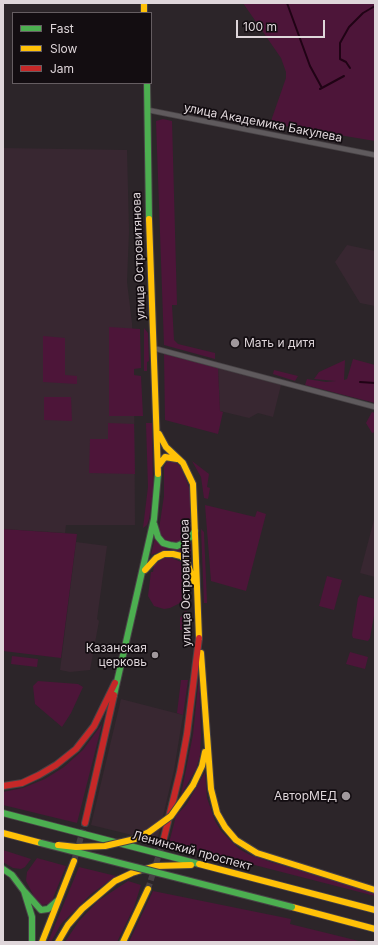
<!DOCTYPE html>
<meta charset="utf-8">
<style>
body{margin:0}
#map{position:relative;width:378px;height:945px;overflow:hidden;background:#2c2529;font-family:Inter,sans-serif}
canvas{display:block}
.frame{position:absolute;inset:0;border:4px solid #dfd6da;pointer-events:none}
.legend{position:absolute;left:12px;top:12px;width:140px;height:72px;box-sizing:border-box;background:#130d11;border:1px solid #655d61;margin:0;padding:5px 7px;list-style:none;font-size:12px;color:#dfd6da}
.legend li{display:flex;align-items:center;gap:8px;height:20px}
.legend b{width:20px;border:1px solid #655d61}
.scale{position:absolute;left:236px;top:20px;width:89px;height:18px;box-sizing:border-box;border:2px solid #dfd6da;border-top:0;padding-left:5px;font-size:12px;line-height:14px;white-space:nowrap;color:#dfd6da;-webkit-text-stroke:3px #130d11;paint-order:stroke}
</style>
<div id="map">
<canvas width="378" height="945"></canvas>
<div class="frame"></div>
<ul class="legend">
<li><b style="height:5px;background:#4caf50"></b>Fast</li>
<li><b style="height:5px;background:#ffc107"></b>Slow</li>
<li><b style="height:5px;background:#c62828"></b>Jam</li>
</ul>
<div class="scale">100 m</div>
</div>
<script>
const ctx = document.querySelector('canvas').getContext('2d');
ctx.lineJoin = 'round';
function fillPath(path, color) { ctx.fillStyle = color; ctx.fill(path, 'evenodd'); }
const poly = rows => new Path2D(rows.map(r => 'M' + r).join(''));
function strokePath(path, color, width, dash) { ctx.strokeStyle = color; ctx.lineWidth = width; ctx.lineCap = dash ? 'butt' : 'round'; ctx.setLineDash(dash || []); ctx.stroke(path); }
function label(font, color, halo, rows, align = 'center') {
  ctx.font = font + ' Inter,sans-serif'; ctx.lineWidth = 3.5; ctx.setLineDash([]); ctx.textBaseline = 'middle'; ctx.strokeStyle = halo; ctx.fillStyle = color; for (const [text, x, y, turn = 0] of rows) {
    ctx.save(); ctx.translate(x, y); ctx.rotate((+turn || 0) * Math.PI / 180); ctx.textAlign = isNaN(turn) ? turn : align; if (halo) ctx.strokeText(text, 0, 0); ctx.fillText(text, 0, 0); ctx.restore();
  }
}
fillPath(poly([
 [3,148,127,150,129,231,127,282,132,323,134,375,135,525,66,525,65,533,3,529],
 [347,245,375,251,375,306,360,303,335,262],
 [218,368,281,385,273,417,258,413,249,418,220,411],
 [375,516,375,577,360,573],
 [76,542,107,546,97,619,99,621,90,670,70,672,60,670],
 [121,699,183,715,174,770,157,841,91,825]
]), '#382731');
fillPath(poly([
 [243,3,375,3,375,141,273,124,271,121,286,78,286,72,281,58],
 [163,119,172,121,177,305,172,305,174,340,178,344,215,353,215,359,164,345,156,121],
 [109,327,140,329,141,368,134,369,134,375,141,376,143,416,109,416],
 [144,328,148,333,149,361,147,362,147,371,144,371],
 [43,336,65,338,65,375,77,376,77,384,43,382],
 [164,354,218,368,220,411,223,412,218,434,165,420],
 [353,359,375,365,375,403,305,385,307,379,326,382,336,381,314,379,319,372,345,360,344,380,347,379],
 [274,370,298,376,295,381,273,374],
 [44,397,71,397,72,421,44,420],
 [372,412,375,413,375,432,372,433,366,423],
 [108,423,134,424,135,474,89,473,90,439,108,439],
 [146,423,152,423,153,492,149,519,147,525,143,528,148,487],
 [168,460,174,461,181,467,190,490,190,533,187,538,177,543,165,541,161,536,159,529,164,496,164,467],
 [192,461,209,474,207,487,210,488,208,499,204,498,201,477],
 [205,505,255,517,257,511,266,514,246,591,211,581],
 [3,529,77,534,61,658,3,651],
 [201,529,204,532,207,603,204,603],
 [155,538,162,546,172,548,182,548,191,543,191,559,180,552,168,549,151,555],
 [164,558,172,558,181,562,187,572,184,601,170,608,164,609,154,606,148,596,151,572,153,572,154,565],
 [327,576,342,580,334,610,319,606],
 [360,595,375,599,375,610,370,638,368,641,353,638,352,635,358,598],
 [185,611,190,613,190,628,189,630,180,630,180,618],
 [350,652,368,657,365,669,346,664],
 [12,656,38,659,37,667,11,664],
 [199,677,201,736,200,755,196,769,181,795,193,735],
 [181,680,188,680,183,715,177,713],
 [38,681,78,684,83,687,71,713,62,727,35,704,33,686],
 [102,724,77,823,3,805,3,792,23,788,45,779,64,767,83,750],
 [205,772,207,798,215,821,221,831,239,849,250,855,271,862,375,893,375,896,169,843,176,816,187,804],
 [3,850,31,859,25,867,21,869,13,868,3,862],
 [37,858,66,866,51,903,43,905,37,902,26,881,27,872],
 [79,867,116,876,91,894,61,924,51,942,48,942],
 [128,881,141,885,134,907,117,942,65,942,79,921,98,901],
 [153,891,291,919,290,924,363,942,129,942]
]), '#4d1539');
strokePath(poly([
 [287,3,310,66,322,88],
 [350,68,346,62,340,59,340,43,349,27,363,13,375,6],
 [320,89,344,76],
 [360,382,375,383]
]), '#200315', 2);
strokePath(poly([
 [74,861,85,823],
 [148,889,163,842]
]), '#474044', 6, [6, 3]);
const street = poly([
 [148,110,375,155],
 [153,348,375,407]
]);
const fast = poly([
 [147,83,149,219],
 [154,524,158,537,163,543,170,545,177,546,186,542,195,531],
 [114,695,154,519,158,474],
 [3,813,199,864],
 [3,869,12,875,24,891,32,917,32,942],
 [25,892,41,910,48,909,57,901]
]);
const slow = poly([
 [144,3,144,13],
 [149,219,158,474],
 [159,434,166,447,183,463,193,484,199,638],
 [159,465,165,457,177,459],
 [145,570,156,558,164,554,173,554,181,556,187,562,194,582],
 [201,653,211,789,217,813,225,827,236,840,257,853,375,890],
 [193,785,202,766,205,752],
 [3,833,41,843],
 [199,864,375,910],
 [292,907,375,929],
 [42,942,74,861],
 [58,942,68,925,82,909,115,881,132,873,155,866,191,865],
 [123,942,148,889]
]);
const jam = poly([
 [3,786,22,783,39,775,56,765,76,749,94,726,115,683],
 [85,823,114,695],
 [163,842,180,772,187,734,199,638]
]);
strokePath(street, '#484346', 6);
strokePath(fast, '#484346', 8);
strokePath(slow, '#484346', 8);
strokePath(jam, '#484346', 8);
strokePath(street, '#5f5a5d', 4.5);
strokePath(fast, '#4caf50', 6);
strokePath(slow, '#ffc107', 6);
strokePath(jam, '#c62828', 6);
const fastBridge = poly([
 [41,843,292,907]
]);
const slowBridge = poly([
 [58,845,76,847,105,846,135,839,149,832,171,816,193,785]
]);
strokePath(fastBridge, '#484346', 8, []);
strokePath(slowBridge, '#484346', 8, []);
strokePath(fastBridge, '#4caf50', 6);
strokePath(slowBridge, '#ffc107', 6);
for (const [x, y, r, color] of [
 [235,343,5,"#a0989c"],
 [155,655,4,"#a0989c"],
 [346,796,5,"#a0989c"]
]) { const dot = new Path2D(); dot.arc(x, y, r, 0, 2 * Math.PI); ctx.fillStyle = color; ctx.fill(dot); strokePath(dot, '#130d11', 1.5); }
label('12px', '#dfd6da', '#130d11', [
 ["улица Академика Бакулева",263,123,11],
 ["улица Островитянова",139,256,-92],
 ["улица Островитянова",186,583,-91],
 ["Ленинский проспект",192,851,15]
]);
label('12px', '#dfd6da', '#130d11', [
 ["Мать и дитя",244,343,"left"],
 ["Казанская",147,648],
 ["церковь",147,662],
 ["АвторМЕД",337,796]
], 'right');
</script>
